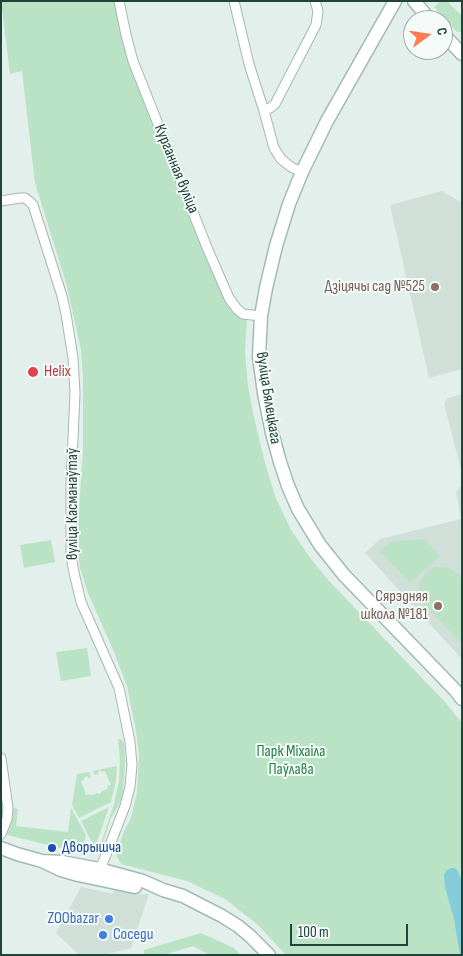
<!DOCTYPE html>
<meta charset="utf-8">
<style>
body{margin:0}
#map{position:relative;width:463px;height:956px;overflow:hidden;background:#e3efea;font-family:"Sofia Sans Condensed",sans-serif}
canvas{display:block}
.frame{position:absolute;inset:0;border:2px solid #20433a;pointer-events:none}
.north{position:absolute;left:403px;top:10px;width:50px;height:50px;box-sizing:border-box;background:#f4faf8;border:1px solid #9fb1ac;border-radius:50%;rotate:76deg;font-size:14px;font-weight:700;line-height:20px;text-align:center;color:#20433a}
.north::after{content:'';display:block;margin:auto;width:18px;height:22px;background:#ff7e51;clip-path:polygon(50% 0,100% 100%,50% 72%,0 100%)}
.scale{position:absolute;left:290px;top:924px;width:118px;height:22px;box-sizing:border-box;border:2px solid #20433a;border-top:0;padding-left:6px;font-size:15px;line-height:18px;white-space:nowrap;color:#20433a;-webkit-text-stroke:4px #f4faf8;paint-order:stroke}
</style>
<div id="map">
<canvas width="463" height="956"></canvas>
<div class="frame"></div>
<div class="north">С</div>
<div class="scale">100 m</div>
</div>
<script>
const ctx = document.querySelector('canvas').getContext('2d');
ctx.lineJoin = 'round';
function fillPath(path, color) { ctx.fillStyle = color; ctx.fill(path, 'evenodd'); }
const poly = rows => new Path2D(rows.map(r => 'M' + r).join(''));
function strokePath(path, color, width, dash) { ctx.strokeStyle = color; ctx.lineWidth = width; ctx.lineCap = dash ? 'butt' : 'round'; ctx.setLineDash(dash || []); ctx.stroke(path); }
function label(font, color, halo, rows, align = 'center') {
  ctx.font = font + ' "Sofia Sans Condensed",sans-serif'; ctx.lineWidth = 4; ctx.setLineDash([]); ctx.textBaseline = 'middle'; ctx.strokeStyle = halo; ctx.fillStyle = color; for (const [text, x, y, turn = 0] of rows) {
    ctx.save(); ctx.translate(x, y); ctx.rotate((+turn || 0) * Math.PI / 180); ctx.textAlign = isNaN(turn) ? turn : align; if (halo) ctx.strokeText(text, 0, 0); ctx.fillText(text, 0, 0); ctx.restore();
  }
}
fillPath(poly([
 [442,191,462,203,462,369,429,378,390,205],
 [462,394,462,474,444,403,448,398],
 [462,484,462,659,365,553,380,539,461,519,456,492],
 [115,886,121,888,136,895,149,894,131,948,103,955,79,955,56,933,81,887,113,894]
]), '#d1dfd9');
fillPath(poly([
 [1,1,115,1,121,32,143,101,181,194,217,279,247,318,245,351,248,386,254,417,264,459,275,496,291,530,311,559,329,581,445,702,462,723,462,955,286,955,258,925,225,899,187,881,121,864,116,854,124,831,131,818,137,793,139,755,136,731,127,686,114,652,88,593,80,568,77,540,83,449,83,377,81,350,67,286,35,183,22,71,10,74],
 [441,1,447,1,462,16,462,31,461,32,457,32,434,7],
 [425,539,440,556,410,583,380,551,391,542],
 [51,540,55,562,24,568,20,545],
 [436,567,447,567,456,572,462,579,462,644,424,604,419,595,419,583,426,573],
 [87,648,91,676,61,681,56,652],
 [118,739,122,740,124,743,125,761,123,792,122,799,111,818,102,846,100,846,114,804,119,781,120,760],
 [117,766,116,780,111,802,79,818,72,805,77,774,89,772,91,777,88,778,87,776,84,778,84,780,81,781,86,795,90,794,91,796,97,793,100,794,102,791,108,789,107,786,111,785,105,771,102,772,100,770,98,772,98,774,95,775,93,771],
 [109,807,95,848,81,821],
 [13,808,18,809,16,826,68,832,71,808,86,835,81,853,7,835],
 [201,933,234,948,241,955,209,955,193,946,164,955,144,955,144,950]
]), '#bae2c5');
fillPath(poly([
 [451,868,454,868,457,870,462,880,462,955,460,955,454,919,445,887,444,875,446,871]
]), '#85ccda');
const street = poly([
 [119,1,126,35,133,61,208,250,229,298,237,309,243,314,261,316],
 [234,1,249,64,264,111,274,148,281,159,291,167,302,172],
 [264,111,270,108,275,104,316,25,318,11,315,1],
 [1,201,20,198,25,198,29,201,33,205,62,296,66,314,73,358,75,393,71,483,71,557,75,577,81,602,119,688,130,742,132,765,130,787,125,806,108,850,98,874],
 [1,758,8,808,7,819,1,834]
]);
const secondary = poly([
 [395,1,327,121,302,172,289,204,276,246,266,288,261,316,259,356,264,393,272,433,280,462,288,486,298,509,320,545,344,575,455,690,462,699],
 [414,1,430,20],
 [443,34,462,54],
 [1,848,17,854,42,861,61,870,78,875,135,887],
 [42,861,62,862,99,869,143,881,163,890,183,896,222,916,238,926,250,936,269,955]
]);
strokePath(street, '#a5b8b2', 11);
strokePath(secondary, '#a0bcb2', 15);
strokePath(street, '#fff', 9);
strokePath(secondary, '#fff', 12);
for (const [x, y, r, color] of [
 [435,287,5,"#8d6e63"],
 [33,372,6,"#e0444e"],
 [438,606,5,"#8d6e63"],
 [52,848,5,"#1a4fb4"],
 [109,919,5,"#3f7fe0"],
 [103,935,5,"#3f7fe0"]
]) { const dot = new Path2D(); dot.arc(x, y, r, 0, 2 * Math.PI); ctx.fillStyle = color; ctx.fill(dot); strokePath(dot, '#f4faf8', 2); }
label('16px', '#20433a', '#f4faf8', [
 ["Курганная вуліца",176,169,68],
 ["вуліца Бялецкага",268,398,81],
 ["вуліца Касманаўтаў",73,504,-90]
]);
label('16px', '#785e54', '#f4faf8', [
 ["Дзіцячы сад №525",425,287],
 ["Сярэдняя",428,597],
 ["школа №181",428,615]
], 'right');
label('16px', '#be3a42', '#f4faf8', [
 ["Helix",44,372]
], 'left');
label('16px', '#257f49', '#f4faf8', [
 ["Парк Міхаіла",291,752],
 ["Паўлава",291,770]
]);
label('16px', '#164399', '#f4faf8', [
 ["Дворышча",62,848]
], 'left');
label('16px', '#366cbe', '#f4faf8', [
 ["ZOObazar",99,919],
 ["Соседи",113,935,"left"]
], 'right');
</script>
